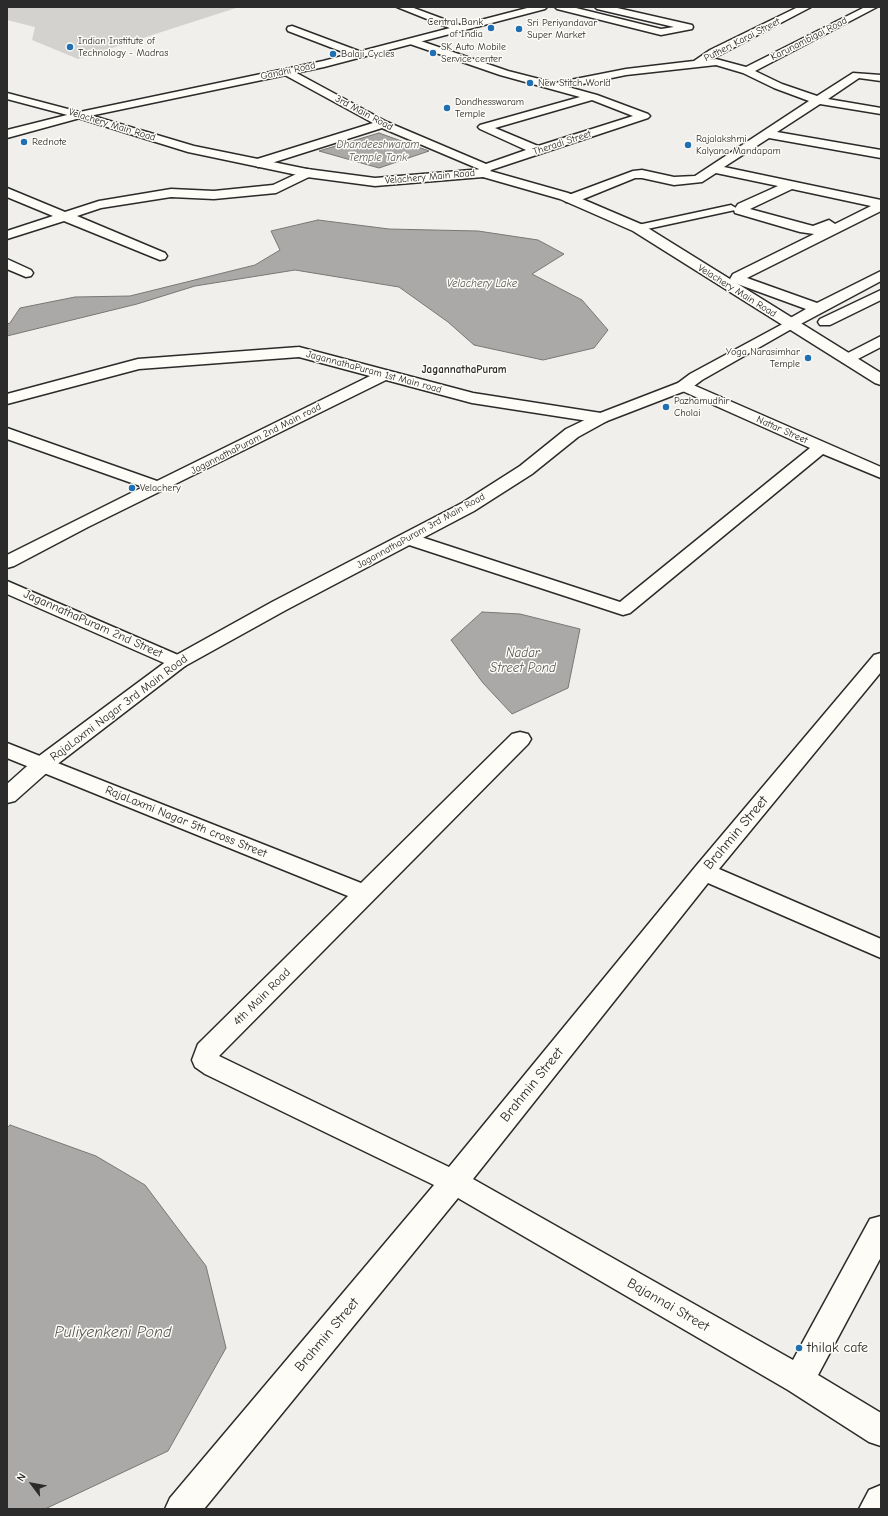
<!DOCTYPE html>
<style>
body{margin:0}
#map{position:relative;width:888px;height:1516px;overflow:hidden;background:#f0efeb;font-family:"Comic Neue",sans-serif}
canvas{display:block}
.frame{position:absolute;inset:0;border:8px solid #2b2b2b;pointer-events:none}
.north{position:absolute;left:12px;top:1464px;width:40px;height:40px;-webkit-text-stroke:3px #fdfcf7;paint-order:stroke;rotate:302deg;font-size:11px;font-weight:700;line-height:16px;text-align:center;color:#2b2b2b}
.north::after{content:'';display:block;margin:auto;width:14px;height:18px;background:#2b2b2b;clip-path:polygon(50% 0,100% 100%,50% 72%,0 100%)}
</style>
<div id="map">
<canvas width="888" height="1516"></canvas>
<div class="frame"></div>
<div class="north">N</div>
</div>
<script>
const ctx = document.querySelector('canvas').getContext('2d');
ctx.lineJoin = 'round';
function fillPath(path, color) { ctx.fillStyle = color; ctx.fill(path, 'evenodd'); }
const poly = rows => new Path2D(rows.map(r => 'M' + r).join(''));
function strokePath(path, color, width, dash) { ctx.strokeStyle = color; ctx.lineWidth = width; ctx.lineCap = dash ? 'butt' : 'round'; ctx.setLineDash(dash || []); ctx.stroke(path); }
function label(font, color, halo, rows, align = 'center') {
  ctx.font = font + ' "Comic Neue",sans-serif'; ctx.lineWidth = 3; ctx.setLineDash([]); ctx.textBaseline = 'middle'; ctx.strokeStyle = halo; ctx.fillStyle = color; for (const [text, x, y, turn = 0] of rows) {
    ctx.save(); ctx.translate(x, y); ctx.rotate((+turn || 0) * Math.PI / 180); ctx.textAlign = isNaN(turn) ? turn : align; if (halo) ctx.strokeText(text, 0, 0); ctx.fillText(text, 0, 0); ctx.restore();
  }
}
fillPath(poly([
 [7,7,239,7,78,59,32,40,35,27,7,20]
]), '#d3d2cf');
const water = poly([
 [379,133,429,151,379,168,319,151,379,133],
 [318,220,389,229,478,231,538,240,564,254,532,274,582,300,608,330,594,348,543,360,474,345,448,322,399,287,295,270,195,286,137,304,7,336,7,324,10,323,20,308,75,297,130,296,255,265,280,250,271,231,318,220],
 [482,612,520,614,580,629,568,688,512,714,483,683,451,640,482,612],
 [10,1125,96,1156,145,1185,206,1266,226,1348,168,1451,45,1509,7,1509,7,1128,10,1125]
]);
fillPath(water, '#aaa9a7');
strokePath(water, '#777775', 1);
const service = poly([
 [731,205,736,208,735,210,638,231,633,228,638,225,731,205]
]);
const minor = poly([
 [397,7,411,7,465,27,466,29,465,31,457,31,397,7],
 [555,7,572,7,661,29,674,27,597,9,595,7,613,7,692,25,693,27,692,29,661,35,557,9,555,7],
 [798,7,811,7,710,60,716,59,746,67,865,7,877,7,755,71,782,84,817,96,853,73,881,75,881,81,859,78,828,99,881,108,881,114,820,104,777,132,881,150,881,158,769,138,724,167,881,200,881,211,747,278,817,303,881,271,881,281,795,327,790,328,785,327,783,324,785,321,806,309,732,282,730,279,733,274,814,234,800,232,735,213,734,210,738,204,778,186,716,173,702,182,674,185,642,178,635,178,576,202,566,202,565,199,566,196,633,171,642,170,674,177,695,176,809,101,774,88,743,73,716,65,626,75,568,87,597,95,648,114,650,116,648,118,491,170,487,176,483,177,477,173,479,169,382,128,262,166,258,167,252,163,254,160,373,123,283,74,282,72,283,70,291,70,387,122,486,164,526,150,480,129,478,127,480,125,580,97,500,75,410,44,409,42,410,40,418,40,508,71,555,83,626,69,694,61,710,50,798,7],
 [592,100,633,116,538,146,495,128,592,100],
 [792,189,871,206,835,224,829,220,813,226,750,209,792,189],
 [292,26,364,53,365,55,364,57,356,57,288,31,287,29,288,27,292,26],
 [307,169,311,170,313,173,311,176,276,193,214,199,171,197,101,208,77,216,165,253,167,256,165,259,160,260,64,221,7,239,7,231,53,216,7,197,7,188,65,212,99,201,171,189,214,191,273,185,307,169],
 [7,259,31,270,33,273,31,276,26,277,7,269,7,259],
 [881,290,881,300,830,325,820,325,818,322,820,319,881,290],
 [881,336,881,347,852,362,842,362,839,359,842,356,881,336],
 [299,347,473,393,601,413,607,415,609,418,607,421,601,423,472,403,386,380,88,527,14,566,7,568,7,555,143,487,7,439,7,428,157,481,370,376,299,357,139,369,7,404,7,394,138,359,299,347],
 [684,381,881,467,881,478,823,454,630,613,623,615,403,543,400,539,403,535,409,533,415,535,620,602,810,448,678,389,676,386,678,383,684,381],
 [7,581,185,658,188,662,185,666,178,668,171,666,7,594,7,581],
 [881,653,881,672,719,869,881,939,881,958,708,883,473,1179,793,1360,870,1219,881,1216,881,1257,818,1375,881,1413,881,1446,869,1442,788,1390,458,1198,204,1509,165,1509,170,1498,434,1185,205,1074,195,1067,192,1060,198,1044,348,896,7,758,7,743,361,883,512,734,520,732,528,734,531,739,528,744,219,1056,449,1167,696,866,874,655,881,653],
 [881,1485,881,1509,859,1509,869,1490,881,1485]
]);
const tertiary = poly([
 [531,7,547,7,545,9,324,67,80,118,7,138,7,130,75,113,323,61,531,7],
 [790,320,795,321,797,324,795,327,702,380,690,389,607,421,578,437,532,474,474,511,286,610,185,666,51,769,15,801,7,803,7,784,35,759,171,658,272,602,462,503,520,466,566,429,595,415,678,383,690,374,790,320]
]);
const secondary = poly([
 [7,93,83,113,194,146,307,169,375,178,483,169,568,193,643,225,881,373,881,385,875,383,633,231,560,199,483,177,375,186,307,177,188,152,75,117,7,99,7,93]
]);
strokePath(service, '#2b2b2b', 3);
strokePath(minor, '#2b2b2b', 3);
strokePath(tertiary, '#2b2b2b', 3);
strokePath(secondary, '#2b2b2b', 3);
fillPath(service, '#fdfcf7');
fillPath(minor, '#fdfcf7');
fillPath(tertiary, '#fdfcf7');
fillPath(secondary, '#fdfcf7');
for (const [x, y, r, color] of [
 [491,28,4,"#1f6fb2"],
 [519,29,4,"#1f6fb2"],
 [70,47,4,"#1f6fb2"],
 [433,53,4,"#1f6fb2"],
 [333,54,4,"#1f6fb2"],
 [530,83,4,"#1f6fb2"],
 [447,108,4,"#1f6fb2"],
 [24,142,4,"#1f6fb2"],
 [688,145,4,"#1f6fb2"],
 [808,358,4,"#1f6fb2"],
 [666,407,4,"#1f6fb2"],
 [132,488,4,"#1f6fb2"],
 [799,1348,4,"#1f6fb2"]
]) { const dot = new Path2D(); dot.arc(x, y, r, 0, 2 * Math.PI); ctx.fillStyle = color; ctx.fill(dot); strokePath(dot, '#fdfcf7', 1.5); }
label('10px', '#2b2b2b', '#fdfcf7', [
 ["Central Bank",483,22,"right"],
 ["of India",483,34,"right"],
 ["Sri Periyandavar",527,23],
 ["Super Market",527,35],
 ["Indian Institute of",78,41],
 ["Technology - Madras",78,53],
 ["SK Auto Mobile",441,47],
 ["Service center",441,59],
 ["Balaji Cycles",341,54],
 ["New Stitch World",538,83],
 ["Dandhesswaram",455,102],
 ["Temple",455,114],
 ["Rajalakshmi",696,139],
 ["Kalyana Mandapam",696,151],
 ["Rednote",32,142],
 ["Yoga Narasimhar",800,352,"right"],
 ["Temple",800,364,"right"],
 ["Pazhamudhir",674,401],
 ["Cholai",674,413],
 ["Velachery",140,488]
], 'left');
label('10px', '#2b2b2b', '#fdfcf7', [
 ["Karunambigai Road",809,39,-27],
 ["Putheri Karai Street",742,40,-27],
 ["Gandhi Road",288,71,-12],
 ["3rd Main Road",364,113,28],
 ["Velachery Main Road",112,125,17],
 ["Theradi Street",562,143,-18],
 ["Velachery Main Road",430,177,-5],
 ["Velachery Main Road",737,291,32],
 ["JagannathaPuram 1st Main road",374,372,15],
 ["Nattar Street",782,430,24],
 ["JagannathaPuram 2nd Main road",256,439,-27],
 ["JagannathaPuram 3rd Main Road",421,531,-29]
]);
label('italic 11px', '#575756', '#fdfcf7', [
 ["Dhandeeshwaram",378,145],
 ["Temple Tank",378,158],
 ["Velachery Lake",482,284]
]);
label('bold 11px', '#2b2b2b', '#fdfcf7', [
 ["JagannathaPuram",464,370]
]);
label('12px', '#2b2b2b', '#fdfcf7', [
 ["JagannathaPuram 2nd Street",93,624,24],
 ["RajaLaxmi Nagar 3rd Main Road",119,708,-37],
 ["RajaLaxmi Nagar 5th cross Street",186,822,22],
 ["4th Main Road",262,997,-45]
]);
label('italic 13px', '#575756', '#fdfcf7', [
 ["Nadar",523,653],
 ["Street Pond",523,668]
]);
label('14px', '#2b2b2b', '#fdfcf7', [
 ["Brahmin Street",736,833,-50],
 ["Brahmin Street",532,1085,-51],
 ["Bajannai Street",668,1305,30],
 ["Brahmin Street",327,1335,-50]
]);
label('14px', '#2b2b2b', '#fdfcf7', [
 ["thilak cafe",807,1348]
], 'left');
label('italic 16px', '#575756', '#fdfcf7', [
 ["Puliyenkeni Pond",113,1332]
]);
</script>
